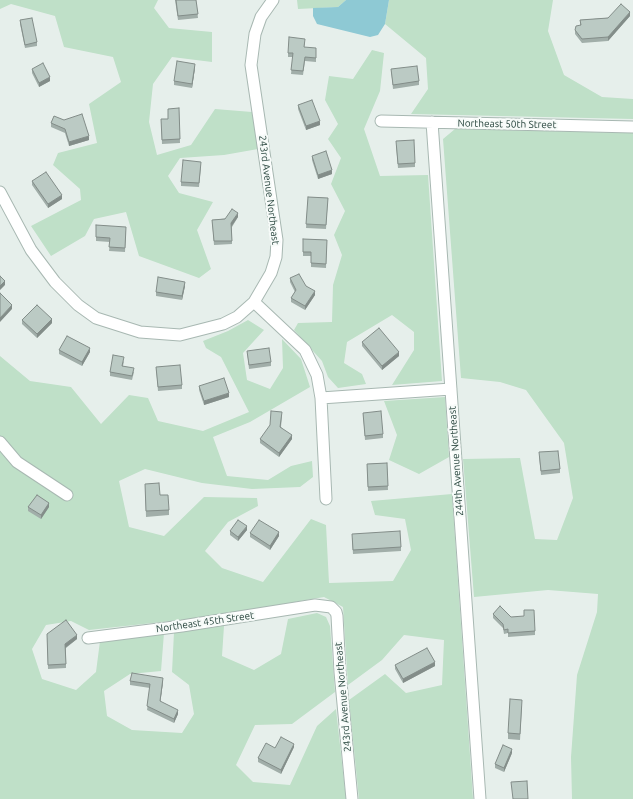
<!DOCTYPE html>
<style>
body{margin:0}
canvas{display:block;background:#e6efeb}
</style>
<canvas width="633" height="799"></canvas>
<script>
const ctx = document.querySelector('canvas').getContext('2d');
ctx.lineJoin = 'round';
function fillPath(path, color) { ctx.fillStyle = color; ctx.fill(path, 'evenodd'); }
const poly = rows => new Path2D(rows.map(r => 'M' + r).join(''));
function strokePath(path, color, width, dash) { ctx.strokeStyle = color; ctx.lineWidth = width; ctx.lineCap = dash ? 'butt' : 'round'; ctx.setLineDash(dash || []); ctx.stroke(path); }
function label(font, color, halo, rows, align = 'center') {
  ctx.font = font + ' Ubuntu,sans-serif'; ctx.lineWidth = 4; ctx.setLineDash([]); ctx.textBaseline = 'middle'; ctx.strokeStyle = halo; ctx.fillStyle = color; for (const [text, x, y, turn = 0] of rows) {
    ctx.save(); ctx.translate(x, y); ctx.rotate((+turn || 0) * Math.PI / 180); ctx.textAlign = isNaN(turn) ? turn : align; if (halo) ctx.strokeText(text, 0, 0); ctx.fillText(text, 0, 0); ctx.restore();
  }
}
fillPath(poly([
 [0,0,158,0,154,8,169,28,212,32,212,62,172,57,153,84,149,122,157,155,191,145,215,109,252,112,258,149,224,155,180,158,168,176,179,193,213,202,197,230,211,269,199,278,139,256,126,212,94,219,85,236,51,256,31,226,81,200,80,189,53,165,58,153,97,143,89,104,121,82,113,57,64,47,55,16,11,4,0,9],
 [297,0,346,0,338,7,298,9],
 [389,0,553,0,548,31,564,75,602,97,633,99,633,119,411,114,428,89,426,58,385,24],
 [372,50,384,53,380,91,364,129,380,176,428,175,442,381,392,385,414,350,414,332,392,315,347,342,344,363,362,374,366,384,338,388,328,377,322,361,294,330,298,323,332,322,333,285,342,255,334,235,345,211,331,184,341,158,328,139,338,124,325,100,329,76,353,79],
 [455,129,633,133,633,799,572,799,571,757,577,675,597,612,598,594,548,590,474,597,463,459,520,458,535,539,557,540,573,498,564,443,526,390,500,382,461,378,443,139],
 [248,320,264,330,243,353,247,380,270,389,283,368,282,339,301,359,310,387,250,422,213,437,227,476,268,480,291,466,312,461,313,477,300,487,252,489,202,483,145,469,119,481,129,527,164,536,204,497,257,498,258,506,228,522,205,551,222,568,263,582,311,519,326,525,329,583,393,581,411,550,405,519,375,515,371,501,452,494,473,799,359,799,349,700,385,674,406,693,442,685,444,640,404,635,382,660,348,685,343,607,324,597,207,617,89,630,71,621,46,625,32,649,42,679,76,690,96,672,100,641,164,633,161,671,130,674,104,691,107,716,132,730,182,733,194,714,189,685,172,672,174,632,224,626,222,656,254,670,281,654,288,619,317,613,326,617,330,626,335,692,292,724,255,725,236,765,253,782,290,785,317,726,336,709,346,799,0,799,0,356,30,381,71,387,101,424,129,395,148,398,158,421,203,431,249,412,221,357,206,348,203,341,228,331],
 [445,397,449,457,419,474,389,460,397,435,384,401]
]), '#bfe0c8');
fillPath(poly([
 [346,0,389,0,385,24,378,35,370,37,317,24,313,16,313,8,338,7]
]), '#8ec9d4');
const minor = poly([
 [273,0,261,17,255,34,251,65,277,240,276,257,271,273,254,302,305,350,317,375,321,398,326,499],
 [381,121,633,127],
 [432,122,480,799],
 [0,192,31,250,55,282,78,305,96,318,140,332,180,335,223,324,237,317,254,302],
 [321,398,451,389],
 [0,442,17,462,67,495],
 [88,638,182,626,315,605,331,607,336,612,337,616,340,672,352,799]
]);
strokePath(minor, '#a8b8b2', 13);
strokePath(minor, '#fff', 11);
fillPath(poly([
 [175,0,196,0,198,18,178,20],
 [630,16,608,41,582,43,575,34,575,30,580,26,580,20],
 [20,20,37,42,37,46,25,48,20,24],
 [305,43,304,47,316,52,316,62,305,61,303,75,291,74,293,57,288,57,288,53],
 [195,68,192,88,174,85,174,81],
 [32,69,50,81,39,87,32,73],
 [391,69,419,81,419,85,393,89],
 [298,105,320,125,306,130,298,109],
 [179,108,180,143,162,144,161,119,168,119],
 [54,116,89,140,69,146,65,133,51,127,51,123],
 [396,145,415,163,415,167,398,168],
 [312,156,332,174,318,179,312,160],
 [201,166,199,187,181,186,181,182],
 [32,181,62,199,48,208,32,185],
 [308,197,328,198,326,229,306,228],
 [238,217,232,227,232,244,214,245,212,220],
 [96,225,126,231,125,252,109,251,110,242,96,241],
 [303,239,327,240,326,268,311,267,311,256,303,256],
 [290,278,306,286,315,295,305,310,291,302,291,298,295,292,290,282],
 [185,286,182,300,156,296,156,292],
 [22,320,52,323,37,338,22,324],
 [362,342,399,356,382,370,362,346],
 [59,350,90,352,82,366,59,354],
 [247,351,271,362,271,366,249,369],
 [124,361,123,366,134,372,132,380,110,376,110,372],
 [156,367,182,385,182,389,158,391],
 [199,386,229,397,204,405,199,390],
 [363,413,383,434,383,438,365,440],
 [282,416,281,427,292,439,279,457,260,443,260,439],
 [539,456,560,469,560,473,541,475],
 [387,463,388,490,368,491,367,464],
 [145,484,160,495,169,510,169,515,146,517],
 [28,507,49,507,41,519,28,511],
 [247,530,238,541,230,535,230,531],
 [250,533,279,536,270,550,250,537],
 [352,538,401,547,401,551,353,554],
 [493,614,511,617,535,631,535,635,508,637,508,633,504,634,503,628,493,618],
 [47,638,77,639,66,648,66,668,48,669],
 [395,665,435,666,403,683,395,669],
 [130,681,163,682,160,702,178,714,174,723,147,710,150,688,130,685],
 [522,706,520,740,508,739,508,733],
 [294,747,281,774,258,762,258,758,275,748],
 [512,753,504,772,495,768,495,764]
]), '#a1aea9');
fillPath(poly([
 [630,12,630,16,608,41,608,37],
 [195,64,195,68,192,88,192,84],
 [50,77,50,81,39,87,39,83],
 [320,121,320,125,306,130,306,126],
 [89,136,89,140,69,146,69,142],
 [332,170,332,174,318,179,318,175],
 [62,195,62,199,48,208,48,204],
 [238,213,238,217,231,227,231,223],
 [5,281,5,285,0,290,0,286],
 [185,282,185,286,182,300,182,296],
 [315,291,315,295,305,310,305,306],
 [12,305,12,309,0,322,0,318],
 [52,319,52,323,37,338,37,334],
 [90,348,90,352,82,366,82,362],
 [399,352,399,356,382,370,382,366],
 [229,393,229,397,204,405,204,401],
 [292,435,292,439,279,457,279,453],
 [49,503,49,507,41,519,41,515],
 [247,526,247,530,238,541,238,537],
 [279,532,279,536,270,550,270,546],
 [77,635,77,639,65,648,65,644],
 [435,662,435,666,403,683,403,679],
 [163,678,163,682,160,705,160,701],
 [178,710,178,714,174,723,174,719],
 [294,744,294,747,281,774,281,770],
 [512,749,512,753,504,772,504,768]
]), '#838d89');
const building = poly([
 [176,0,196,0,198,14,178,16,176,0],
 [621,4,630,12,608,37,582,39,575,30,576,26,581,25,580,20,608,18,621,4],
 [32,18,37,42,25,45,20,20,32,18],
 [289,37,305,39,304,47,316,48,316,58,305,57,303,71,291,70,293,53,288,53,289,37],
 [177,61,195,64,192,84,174,81,177,61],
 [43,63,50,77,39,83,32,69,43,63],
 [417,66,419,81,393,85,391,69,417,66],
 [312,100,320,121,306,126,298,105,312,100],
 [179,108,180,139,162,140,161,119,168,119,168,109,179,108],
 [82,114,89,136,69,142,65,129,51,123,54,116,64,120,82,114],
 [414,140,415,163,398,164,396,141,414,140],
 [326,151,332,170,318,175,312,156,326,151],
 [183,160,201,162,199,183,181,182,183,160],
 [46,172,62,195,48,204,32,181,46,172],
 [308,197,328,198,326,225,306,224,308,197],
 [232,209,238,213,231,223,232,241,214,241,212,220,225,219,232,209],
 [96,225,126,227,125,248,109,247,110,238,96,237,96,225],
 [303,239,327,240,326,264,311,263,311,252,303,252,303,239],
 [299,274,306,286,315,291,305,306,291,298,296,290,290,278,299,274],
 [0,276,5,281,0,286,0,276],
 [158,277,185,282,182,296,156,292,158,277],
 [0,293,12,305,0,318,0,293],
 [37,305,52,319,37,334,22,320,37,305],
 [379,328,399,352,382,366,362,342,379,328],
 [67,336,90,348,82,362,59,350,67,336],
 [269,348,271,362,249,365,247,351,269,348],
 [113,355,124,357,122,366,134,368,132,376,110,372,113,355],
 [180,365,182,385,158,387,156,367,180,365],
 [224,378,229,393,204,401,199,386,224,378],
 [271,411,282,412,280,427,292,435,279,453,260,439,270,425,271,411],
 [381,411,383,434,365,436,363,413,381,411],
 [558,451,560,469,541,471,539,452,558,451],
 [387,463,388,486,368,487,367,464,387,463],
 [159,483,160,495,168,495,169,510,146,511,145,484,159,483],
 [37,495,49,503,41,515,28,507,37,495],
 [238,520,247,526,238,537,230,531,238,520],
 [259,520,279,532,270,546,250,533,259,520],
 [400,531,401,547,353,550,352,534,400,531],
 [500,606,511,617,524,616,524,610,534,610,535,631,508,633,508,629,504,630,503,624,493,614,500,606],
 [66,620,77,635,65,644,66,664,48,665,47,634,66,620],
 [427,648,435,662,403,679,395,665,427,648],
 [132,673,163,678,160,701,178,710,174,719,147,706,150,684,130,681,132,673],
 [510,699,522,700,520,734,508,733,510,699],
 [281,737,294,744,281,770,258,758,266,743,275,748,281,737],
 [503,745,512,749,504,768,495,764,503,745],
 [527,781,528,799,513,799,511,782,527,781]
]);
fillPath(building, '#bbcac4');
strokePath(building, '#838d89', 1);
label('10px', '#24423a', '#f7fbf9', [
 ["Northeast 50th Street",507,124,1],
 ["243rd Avenue Northeast",269,190,83],
 ["244th Avenue Northeast",456,461,-94],
 ["Northeast 45th Street",205,622,-8],
 ["243rd Avenue Northeast",343,697,-95]
]);
</script>
